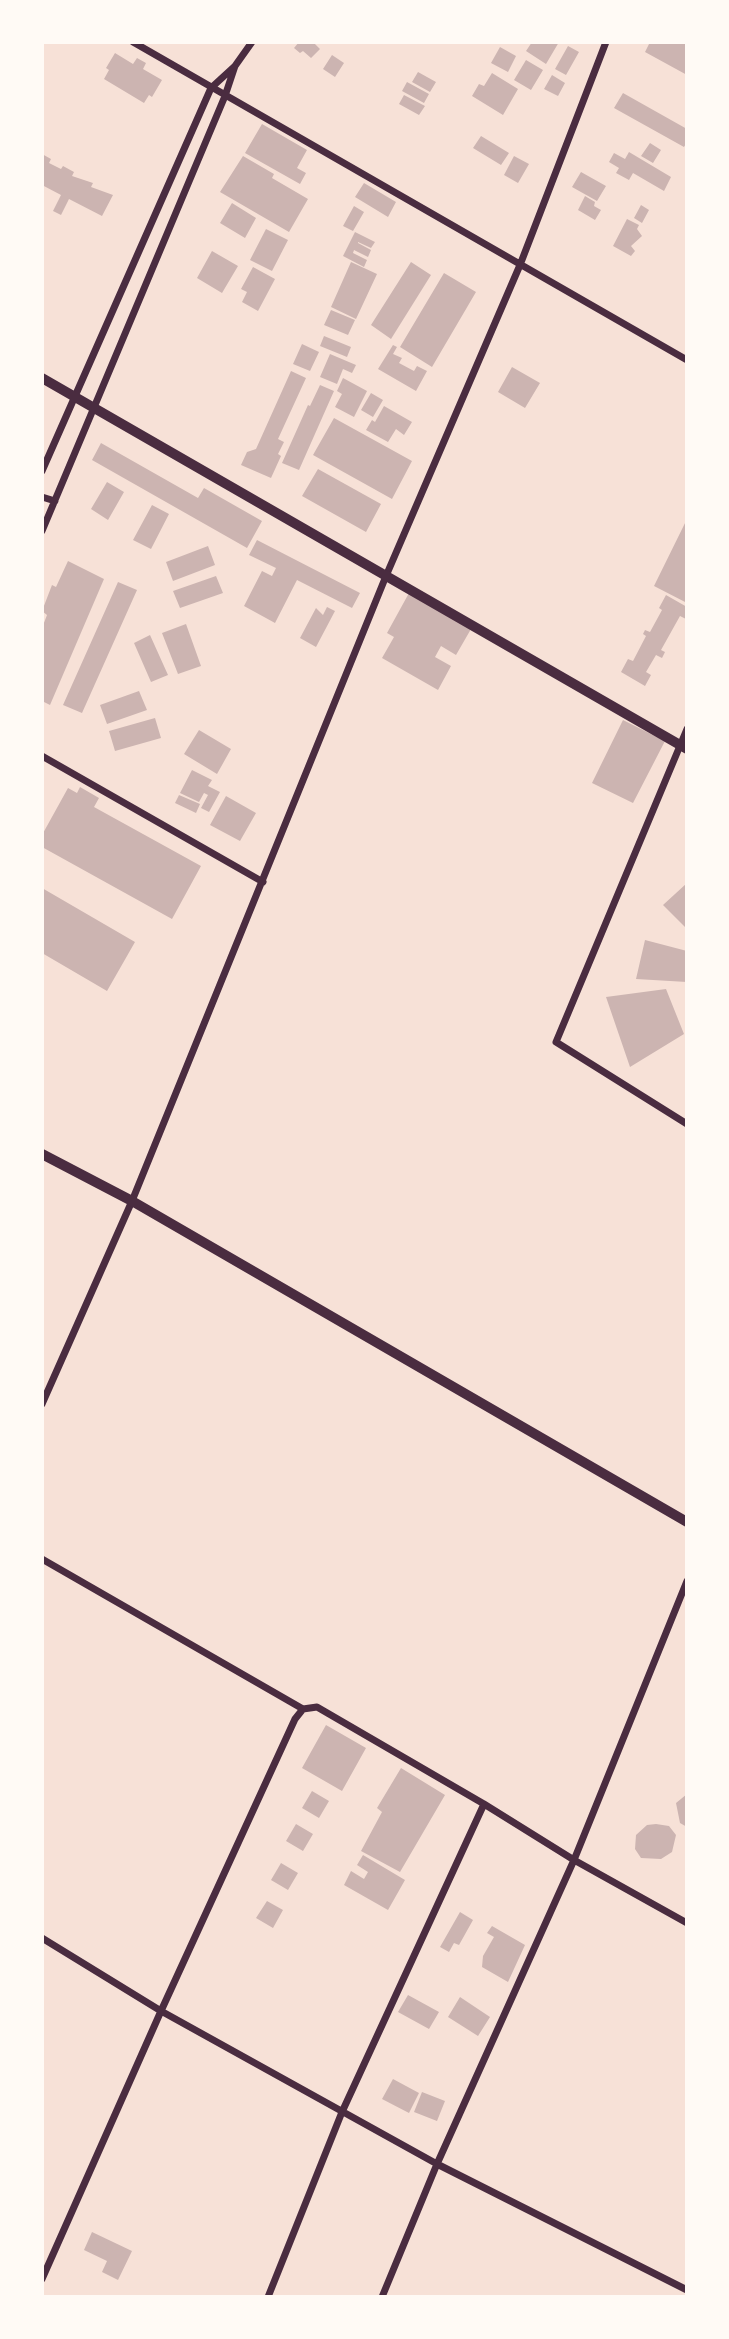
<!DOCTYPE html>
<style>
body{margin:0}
#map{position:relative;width:729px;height:2339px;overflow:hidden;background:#f7e1d7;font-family:Arial,sans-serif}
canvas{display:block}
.frame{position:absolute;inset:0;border:44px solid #fffaf5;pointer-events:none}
</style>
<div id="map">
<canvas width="729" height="2339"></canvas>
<div class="frame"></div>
</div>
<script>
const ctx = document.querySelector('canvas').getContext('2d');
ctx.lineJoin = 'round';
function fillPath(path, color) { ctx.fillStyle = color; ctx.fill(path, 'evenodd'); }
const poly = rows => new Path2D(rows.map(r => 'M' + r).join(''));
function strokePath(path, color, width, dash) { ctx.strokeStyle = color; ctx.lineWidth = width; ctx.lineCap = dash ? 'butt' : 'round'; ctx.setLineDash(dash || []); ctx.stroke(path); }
fillPath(poly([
 [299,42,313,42,320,49,311,58,303,51,300,53,294,48],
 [532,42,559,42,546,64,526,51],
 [650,42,687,42,687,75,645,52],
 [568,46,579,52,566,75,555,69],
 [500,47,516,56,508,72,491,63],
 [115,53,133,64,137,58,146,63,143,69,162,80,152,97,149,95,144,103,104,79,109,70,106,68],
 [332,55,344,63,335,77,323,69],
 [526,60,543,70,531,90,514,80],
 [418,72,436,82,430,92,412,82],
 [492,73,518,89,503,115,472,96,479,84,484,86],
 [552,75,565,83,558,96,544,89],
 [407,82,429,94,424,103,402,91],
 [623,93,687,129,687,142,684,147,614,108],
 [404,95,425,106,419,115,399,104],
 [262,124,307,150,297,168,306,173,300,184,245,153],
 [481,136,509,153,501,165,473,148],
 [650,143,661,150,653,163,641,156],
 [629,152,671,177,664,191,633,173,629,180,616,173,619,168,609,162,614,153,625,159],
 [42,154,51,159,49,163,61,169,63,166,74,172,72,176,93,183,91,187,113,195,102,216,69,199,61,215,53,211,61,195,42,185],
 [243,156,274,174,272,178,308,199,289,232,220,192],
 [514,156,529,164,518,183,504,175],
 [581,172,606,186,597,201,572,187],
 [364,183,396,202,388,217,355,197],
 [585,196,595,202,594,206,601,210,595,220,578,210],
 [232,203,256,218,245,238,220,223],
 [641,205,649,210,642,223,634,218],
 [354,206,364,212,353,231,343,226],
 [627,219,639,225,637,229,642,236,631,246,635,251,631,256,613,246],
 [266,229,288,240,272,271,250,260],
 [355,232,375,242,371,248,358,242,358,243,371,250,368,257,354,250,353,253,367,260,364,267,343,256],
 [212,251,238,266,222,293,197,278],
 [351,262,377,274,356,319,331,307],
 [411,262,431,275,391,339,371,325],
 [253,267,275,279,258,311,242,302,247,292,241,289],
 [444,273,476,292,432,367,400,347],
 [331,310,355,320,348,335,324,325],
 [324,336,351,347,347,357,320,346],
 [302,344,319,352,310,371,293,364],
 [393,345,397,347,393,354,402,358,399,363,414,371,417,366,427,371,416,391,378,369],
 [330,354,356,365,352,373,343,369,337,384,320,377],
 [512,367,540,383,525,408,498,392],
 [291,371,306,378,278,439,284,442,278,454,281,456,271,478,241,465,247,452,256,449],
 [343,378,367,391,354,417,335,407,342,394,337,391],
 [320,385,334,391,299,470,282,463,308,405,310,406],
 [371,393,383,400,373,417,361,410],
 [384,406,412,422,404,435,396,429,388,442,366,430,372,420,375,422],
 [334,418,412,461,392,499,313,455],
 [101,443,198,498,204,488,262,521,247,548,92,460],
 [318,469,381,504,366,532,302,496],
 [107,482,124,492,108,520,91,509],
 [152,505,169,514,151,549,133,540],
 [687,519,687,603,654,586],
 [257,540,360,593,352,608,297,580,275,623,244,606,262,571,272,576,276,568,249,555],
 [208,546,215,565,173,581,166,562],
 [68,561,104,579,50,705,42,701,42,628,47,615,42,611,52,585,56,587],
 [216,576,223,593,180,608,173,591],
 [118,582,137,590,82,713,63,705],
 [409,593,471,629,456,655,441,646,435,657,451,666,438,690,382,658,394,637,387,633],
 [666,595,687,607,687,617,686,619,680,616,661,650,665,652,662,658,656,655,646,672,651,675,645,686,621,672,628,659,633,661,646,636,643,634,645,630,650,632,662,610,659,608],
 [327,607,335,611,316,647,300,638,316,608,323,615],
 [186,624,201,666,178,674,162,633],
 [150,635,168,675,151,682,134,643],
 [139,691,147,710,107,724,100,705],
 [155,718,161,738,115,751,109,731],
 [623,720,665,741,633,803,592,783],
 [199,730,231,749,217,774,184,754],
 [192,770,212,780,208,786,220,792,209,812,201,808,208,795,204,793,199,802,180,793],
 [80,787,99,798,94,807,201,866,172,919,42,847,42,835,68,788,77,793],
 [179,795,200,804,196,813,175,803],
 [226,796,256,813,240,841,210,825],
 [687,883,687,929,663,905],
 [42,888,135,942,107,991,42,953],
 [645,940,687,951,687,982,636,979],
 [666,989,684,1034,630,1067,606,997],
 [326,1725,366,1748,342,1791,302,1768],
 [401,1768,445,1795,400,1872,361,1851,382,1812,377,1808],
 [312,1791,329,1801,319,1818,302,1808],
 [687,1794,687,1827,680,1823,676,1803],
 [296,1824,313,1834,303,1851,286,1841],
 [656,1824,669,1826,676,1835,672,1852,661,1859,641,1858,635,1849,636,1835,647,1825],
 [363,1855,405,1880,388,1910,344,1885,351,1871,364,1879,368,1872,357,1865],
 [281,1863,298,1873,288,1890,271,1880],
 [267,1901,283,1910,273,1928,256,1918],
 [460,1912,473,1920,459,1945,454,1943,449,1952,440,1947],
 [492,1926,525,1945,508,1982,482,1967,483,1956,494,1937,487,1933],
 [408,1995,439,2012,429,2029,398,2012],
 [460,1997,490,2017,478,2036,448,2017],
 [393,2079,419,2093,409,2113,382,2099],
 [422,2092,445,2101,437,2121,414,2112],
 [92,2232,132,2251,118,2280,102,2272,107,2261,84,2250]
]), '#ccb4b1');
strokePath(poly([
 [133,42,687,360],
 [42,471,211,88,235,66,252,42],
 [42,497,55,501],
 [42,531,225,96,235,66],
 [687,729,556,1042,687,1124],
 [42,756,263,882],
 [42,1404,132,1201,386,576,520,265,606,42],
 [42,1559,303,1709,317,1707,484,1804,574,1860,687,1923],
 [42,1938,161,2011,437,2164,687,2290],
 [42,2279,161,2011,295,1719,303,1709],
 [268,2297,342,2112,484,1804],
 [382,2297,437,2164,574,1860,687,1581]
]), '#4a2c40', 7);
strokePath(poly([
 [42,378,687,749],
 [42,1154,132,1201,687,1522]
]), '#4a2c40', 10);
</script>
